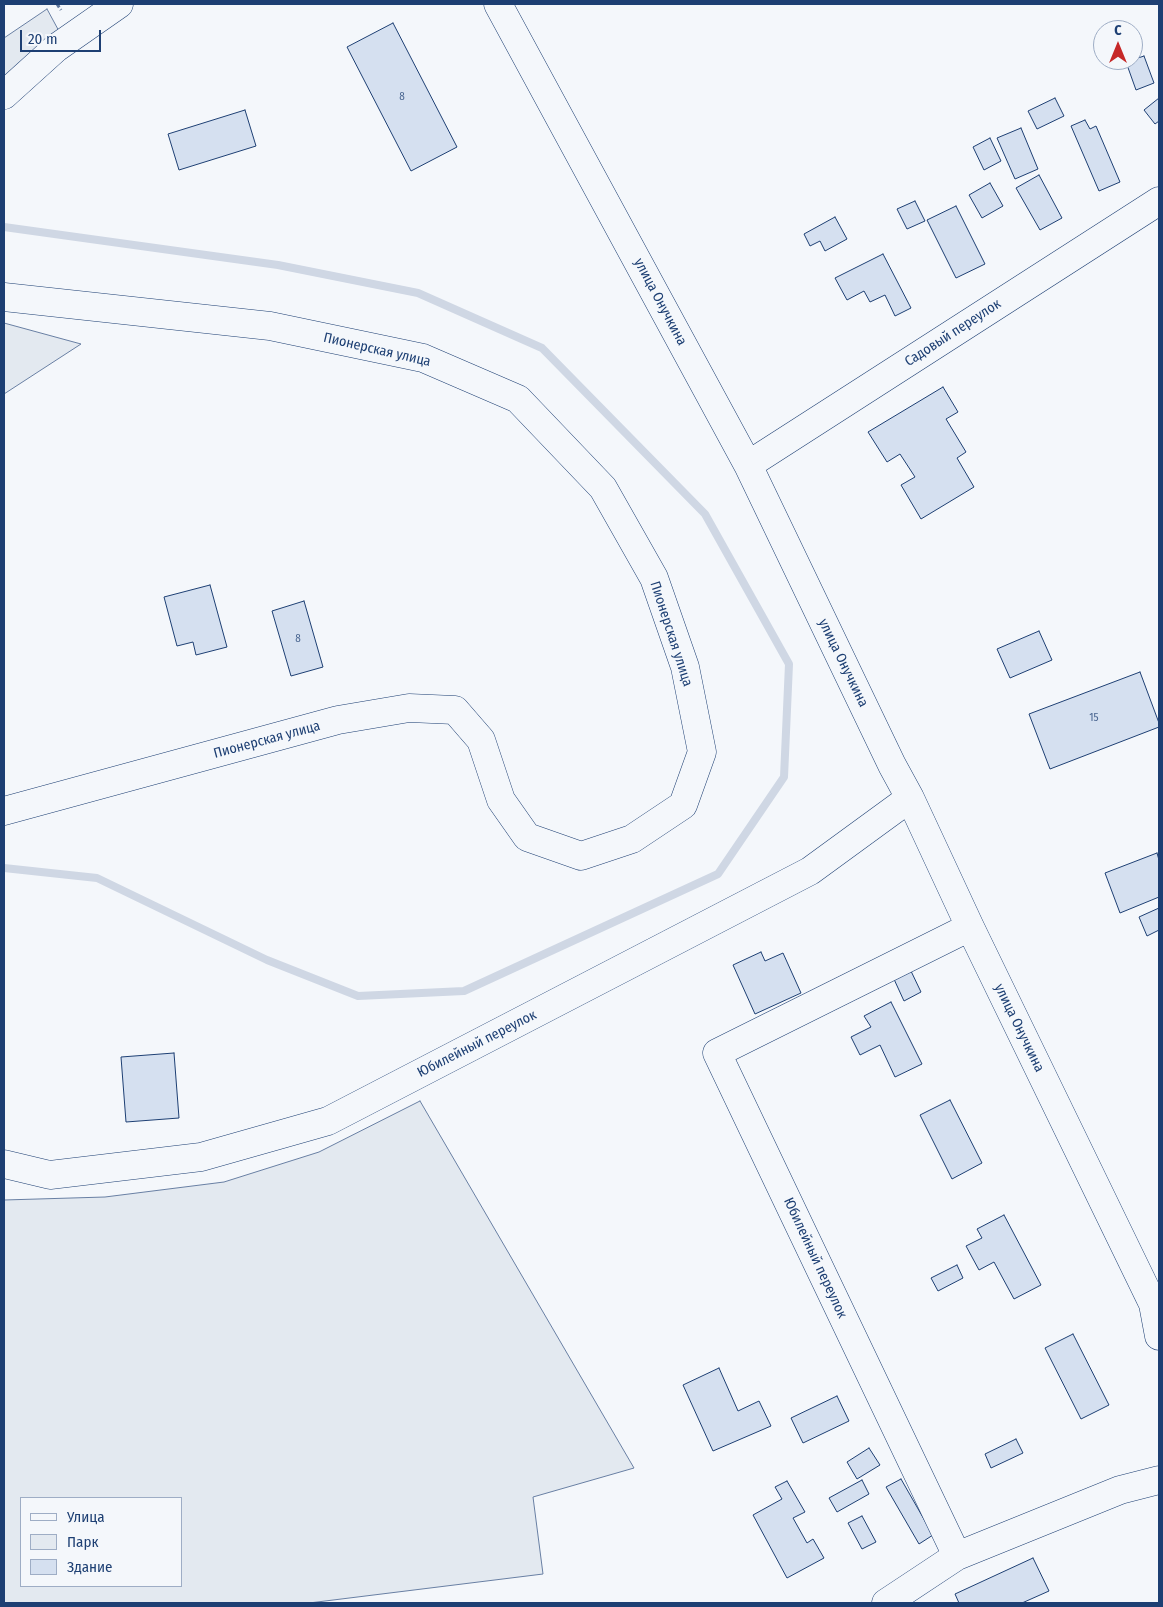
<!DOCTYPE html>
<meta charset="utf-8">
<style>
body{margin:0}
#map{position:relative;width:1163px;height:1607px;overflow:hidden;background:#f4f7fb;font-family:"Fira Sans Condensed",sans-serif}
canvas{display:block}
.frame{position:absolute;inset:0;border:5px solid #1d3f73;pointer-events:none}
.legend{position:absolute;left:20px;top:1497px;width:162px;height:90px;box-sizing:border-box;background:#f4f7fb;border:1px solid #9eadc5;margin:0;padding:6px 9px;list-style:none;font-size:15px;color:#1d3f73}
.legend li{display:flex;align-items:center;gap:10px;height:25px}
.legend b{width:25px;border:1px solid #9eadc5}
.north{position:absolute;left:1093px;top:20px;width:50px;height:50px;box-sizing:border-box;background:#f4f7fb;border:1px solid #9eadc5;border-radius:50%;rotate:0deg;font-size:14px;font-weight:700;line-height:20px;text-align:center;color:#1d3f73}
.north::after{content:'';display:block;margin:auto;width:18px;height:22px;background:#c62828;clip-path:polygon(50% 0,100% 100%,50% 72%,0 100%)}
.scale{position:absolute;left:20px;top:30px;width:81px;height:22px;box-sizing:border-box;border:2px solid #1d3f73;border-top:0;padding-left:6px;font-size:15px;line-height:18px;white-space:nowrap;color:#1d3f73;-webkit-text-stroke:4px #f4f7fb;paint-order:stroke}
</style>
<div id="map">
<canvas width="1163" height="1607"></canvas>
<div class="frame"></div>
<ul class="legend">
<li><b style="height:6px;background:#f4f7fb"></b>Улица</li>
<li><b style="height:14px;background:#e3e9f0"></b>Парк</li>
<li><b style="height:14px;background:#d5e0f0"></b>Здание</li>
</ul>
<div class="north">С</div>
<div class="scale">20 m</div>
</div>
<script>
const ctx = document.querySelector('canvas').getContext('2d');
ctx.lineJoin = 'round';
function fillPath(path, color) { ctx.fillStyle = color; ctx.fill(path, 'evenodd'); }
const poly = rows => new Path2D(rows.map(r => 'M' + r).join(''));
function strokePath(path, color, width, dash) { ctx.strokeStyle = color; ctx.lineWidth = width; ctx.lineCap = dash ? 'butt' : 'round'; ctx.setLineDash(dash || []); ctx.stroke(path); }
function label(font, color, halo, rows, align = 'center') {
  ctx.font = font + ' "Fira Sans Condensed",sans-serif'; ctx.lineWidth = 4; ctx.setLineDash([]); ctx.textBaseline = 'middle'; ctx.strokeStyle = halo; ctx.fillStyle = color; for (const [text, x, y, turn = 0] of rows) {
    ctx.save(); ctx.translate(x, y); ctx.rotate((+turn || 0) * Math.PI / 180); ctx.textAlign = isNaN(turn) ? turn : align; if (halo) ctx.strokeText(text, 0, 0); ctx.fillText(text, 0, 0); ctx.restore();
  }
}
const green = poly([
 [47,9,60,33,4,86,4,38,47,9],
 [4,323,81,344,4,394,4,323],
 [420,1101,634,1468,533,1497,543,1574,309,1603,4,1603,4,1200,105,1197,224,1182,319,1152,420,1101],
 [21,1498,181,1498,181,1586,21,1586,21,1498]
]);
fillPath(green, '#e3e9f0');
strokePath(green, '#687fa3', 1);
strokePath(poly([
 [4,227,278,265,418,293,542,348,705,514,789,664,784,777,718,874,464,991,358,996,267,960,97,878,4,868]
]), '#cfd7e4', 8);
const building = poly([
 [393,23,457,147,411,171,347,47,393,23],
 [1144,56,1154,83,1136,90,1126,62,1144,56],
 [1055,98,1064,116,1037,129,1028,111,1055,98],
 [1159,98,1159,121,1155,124,1144,110,1159,98],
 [245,110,256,146,179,170,168,134,245,110],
 [1085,120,1090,129,1096,126,1120,182,1099,191,1071,126,1085,120],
 [1021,128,1038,169,1015,179,997,138,1021,128],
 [990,138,1001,161,984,170,973,147,990,138],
 [1039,175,1062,218,1040,230,1016,188,1039,175],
 [990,183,1003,206,982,218,969,195,990,183],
 [915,201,925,221,907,229,897,209,915,201],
 [956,206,985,264,956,278,927,220,956,206],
 [835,217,847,239,825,251,820,241,810,246,804,234,835,217],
 [883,254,911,308,895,316,885,295,870,302,864,291,847,300,835,278,883,254],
 [943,387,958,412,946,419,966,452,957,458,974,487,921,519,901,485,915,477,900,454,887,462,868,432,943,387],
 [210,585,227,647,196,655,193,642,177,646,164,597,210,585],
 [304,601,323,667,291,676,272,611,304,601],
 [1039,631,1052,660,1010,678,997,649,1039,631],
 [1140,672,1159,723,1159,727,1050,769,1029,714,1140,672],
 [1157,853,1159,860,1159,897,1120,913,1105,873,1157,853],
 [1159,908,1159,930,1147,936,1139,917,1159,908],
 [761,952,765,961,783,953,801,993,755,1014,733,965,761,952],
 [910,969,921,992,904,1001,893,977,910,969],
 [891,1002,922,1064,895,1077,880,1045,860,1055,851,1037,871,1027,864,1016,891,1002],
 [174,1053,179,1118,126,1122,121,1057,174,1053],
 [950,1100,982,1163,952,1179,920,1115,950,1100],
 [1004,1215,1041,1285,1014,1299,994,1262,979,1270,966,1246,982,1238,977,1229,1004,1215],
 [957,1265,963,1278,938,1291,931,1278,957,1265],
 [1073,1334,1109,1405,1081,1419,1045,1348,1073,1334],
 [719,1368,738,1411,759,1401,771,1426,713,1451,683,1385,719,1368],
 [837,1396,849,1421,803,1443,791,1418,837,1396],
 [1016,1439,1023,1453,991,1468,985,1454,1016,1439],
 [869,1448,880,1465,857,1479,847,1462,869,1448],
 [901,1479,933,1535,919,1544,886,1487,901,1479],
 [862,1480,869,1494,837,1512,829,1498,862,1480],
 [787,1481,805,1512,793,1518,807,1543,813,1539,824,1558,787,1578,753,1515,782,1499,775,1487,787,1481],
 [862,1516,876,1542,862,1549,848,1523,862,1516],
 [1033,1558,1049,1591,1022,1603,959,1603,955,1594,1033,1558]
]);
fillPath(building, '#d5e0f0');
strokePath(building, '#1d3f73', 1);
const minor = poly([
 [498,4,748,465,892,765,910,798,970,927,1153,1304,1159,1336],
 [4,95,56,48,119,4],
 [4,297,270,326,423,358,518,399,603,488,654,578,685,667,702,752,683,805,632,839,581,856,527,837,501,800,481,740,455,710,409,708,338,720,4,811],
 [748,465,1159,201],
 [4,1164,50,1175,201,1157,328,1121,810,871,910,798],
 [957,1556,717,1053,970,927],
 [886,1603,957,1556,1120,1490,1159,1480]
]);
strokePath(minor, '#1d3f73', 29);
strokePath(poly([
 [57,4,61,10]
]), '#5e769c', 3, [4, 2.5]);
strokePath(minor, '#f4f7fb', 28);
label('11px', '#4b6792', null, [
 ["8",402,97],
 ["8",298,639],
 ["15",1094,718]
]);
label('14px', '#1d3f73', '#f4f7fb', [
 ["улица Онучкина",660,302,62],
 ["Садовый переулок",953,333,-33],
 ["Пионерская улица",377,350,13],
 ["Пионерская улица",671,634,72],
 ["улица Онучкина",843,663,64],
 ["Пионерская улица",267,740,-15],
 ["улица Онучкина",1019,1028,64],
 ["Юбилейный переулок",477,1044,-27],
 ["Юбилейный переулок",815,1258,65]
]);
</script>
